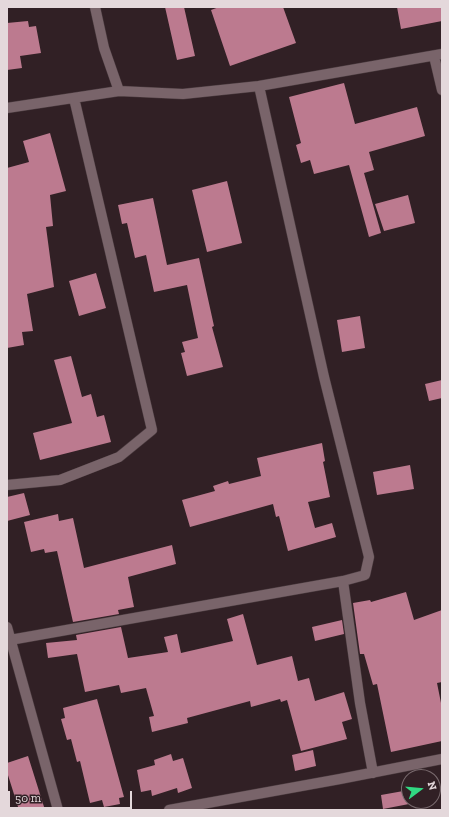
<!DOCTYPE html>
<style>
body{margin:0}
#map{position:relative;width:449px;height:817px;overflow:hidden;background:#312025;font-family:"Zilla Slab",serif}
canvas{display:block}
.frame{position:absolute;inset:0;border:8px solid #e4d8db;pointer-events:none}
.north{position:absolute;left:401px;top:769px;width:40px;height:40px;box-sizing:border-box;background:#312025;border:1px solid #796a6e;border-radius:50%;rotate:74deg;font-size:11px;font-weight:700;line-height:16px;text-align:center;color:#e4d8db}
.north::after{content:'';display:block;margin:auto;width:14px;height:18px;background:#31d882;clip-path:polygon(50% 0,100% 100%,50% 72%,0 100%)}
.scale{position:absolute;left:8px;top:791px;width:124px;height:18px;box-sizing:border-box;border:2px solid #e4d8db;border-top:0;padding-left:5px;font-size:12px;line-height:14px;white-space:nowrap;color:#e4d8db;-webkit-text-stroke:3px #312025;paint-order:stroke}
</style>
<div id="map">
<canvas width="449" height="817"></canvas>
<div class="frame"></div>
<div class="north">N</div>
<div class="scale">50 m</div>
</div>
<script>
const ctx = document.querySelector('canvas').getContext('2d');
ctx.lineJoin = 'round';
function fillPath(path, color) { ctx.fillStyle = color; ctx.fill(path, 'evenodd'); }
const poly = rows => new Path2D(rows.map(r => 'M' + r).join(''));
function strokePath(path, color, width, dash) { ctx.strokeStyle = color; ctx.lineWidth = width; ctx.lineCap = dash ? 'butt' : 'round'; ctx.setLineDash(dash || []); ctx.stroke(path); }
fillPath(poly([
 [165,7,184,7,195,56,177,60],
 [219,7,283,7,296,43,230,66,211,10],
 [397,7,442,7,442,21,401,29],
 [28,21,29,27,36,26,41,53,20,56,22,68,7,70,7,23],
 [344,83,355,124,417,107,425,136,369,152,374,170,364,173,381,233,369,237,349,165,314,174,310,160,301,163,296,145,301,143,289,97],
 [50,133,66,191,50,195,53,226,46,227,54,287,27,294,33,331,22,332,24,345,7,348,7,168,29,162,23,141],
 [227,181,242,243,207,252,192,190],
 [408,195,415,223,384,231,375,204],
 [153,198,167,265,199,258,214,326,212,327,223,367,187,376,181,353,185,352,182,342,198,338,187,285,154,292,146,255,135,258,127,223,122,224,118,205],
 [96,273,106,308,79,316,69,281],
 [360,316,365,348,342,352,337,320],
 [71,356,82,397,91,394,97,417,104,415,111,442,40,460,33,433,72,423,54,360],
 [442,380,442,398,429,401,425,384],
 [322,443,325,461,323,462,330,497,308,502,315,528,332,523,336,537,288,551,279,516,276,517,273,504,190,527,182,500,215,491,213,486,228,481,229,484,261,476,257,458],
 [410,465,414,489,377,495,373,472],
 [24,493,30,515,7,521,7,497],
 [58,514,59,521,73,518,84,568,172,545,176,564,128,577,134,607,118,610,119,614,73,622,57,551,45,553,44,549,31,552,24,522],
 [406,592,414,620,442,610,442,682,437,683,442,708,442,741,391,752,377,684,373,685,364,654,360,654,353,603,370,600,371,602],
 [243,614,257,665,292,656,298,681,309,678,315,701,344,692,352,719,342,722,347,739,301,751,287,700,281,702,280,699,251,707,250,701,187,718,188,723,152,732,149,717,154,716,146,688,121,693,119,685,85,692,77,654,48,658,46,643,77,640,76,635,121,627,128,658,168,652,164,637,177,634,181,653,233,641,227,619],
 [342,620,344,634,315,641,312,627],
 [97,699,124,797,119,798,120,804,104,807,102,800,90,803,80,761,77,762,71,739,67,740,61,719,65,718,63,708],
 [313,750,316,766,295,771,292,755],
 [171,754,173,761,183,758,192,788,178,793,177,788,152,796,151,790,141,792,137,770,155,765,154,760],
 [28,756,45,810,19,810,7,772,7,763],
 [409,790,409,804,383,809,381,795]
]), '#bc7a8f');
const street = poly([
 [95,7,104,48,119,91],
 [434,56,442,90],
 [7,108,119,91,183,94,259,86,442,54],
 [7,485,60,480,119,457,152,430,74,98],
 [343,581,360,703,373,773],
 [7,627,58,810],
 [10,640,343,581,365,575,369,557,324,377,259,86],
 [169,810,340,779,442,759]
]);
strokePath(street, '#4a3b3f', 11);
strokePath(street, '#79646a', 10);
</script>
